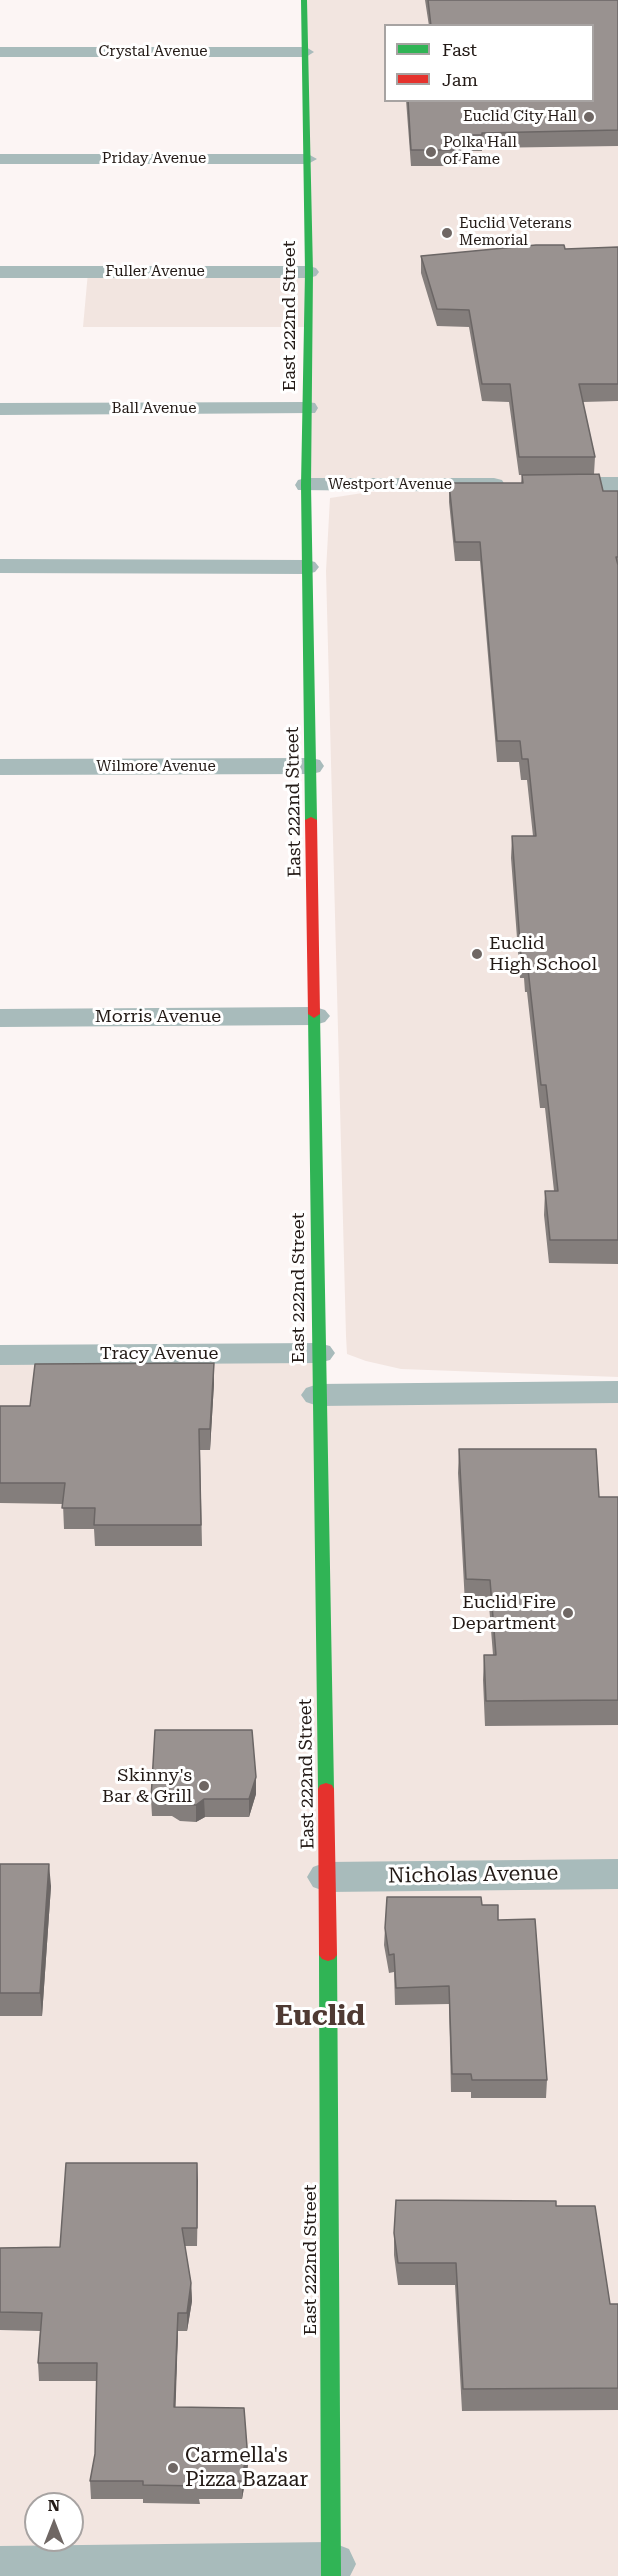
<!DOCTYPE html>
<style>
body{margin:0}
#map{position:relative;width:618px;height:2576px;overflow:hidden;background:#fcf5f4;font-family:"Roboto Serif",serif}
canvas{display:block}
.legend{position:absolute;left:384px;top:24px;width:210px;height:78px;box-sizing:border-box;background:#fff;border:2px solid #a7a3a2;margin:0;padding:8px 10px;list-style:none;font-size:18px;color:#231a16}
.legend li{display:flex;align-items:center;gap:12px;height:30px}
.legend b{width:30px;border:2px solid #a7a3a2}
.north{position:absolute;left:24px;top:2492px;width:60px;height:60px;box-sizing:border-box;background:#fff;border:2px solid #a7a3a2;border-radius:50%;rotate:0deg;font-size:16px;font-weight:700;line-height:24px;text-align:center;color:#231a16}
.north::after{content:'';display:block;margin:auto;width:21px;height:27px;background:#6f6764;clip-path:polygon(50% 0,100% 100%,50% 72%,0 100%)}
</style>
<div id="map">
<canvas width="618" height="2576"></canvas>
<ul class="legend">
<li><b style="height:8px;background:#30b455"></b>Fast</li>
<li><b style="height:8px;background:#e5322d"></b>Jam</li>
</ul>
<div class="north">N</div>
</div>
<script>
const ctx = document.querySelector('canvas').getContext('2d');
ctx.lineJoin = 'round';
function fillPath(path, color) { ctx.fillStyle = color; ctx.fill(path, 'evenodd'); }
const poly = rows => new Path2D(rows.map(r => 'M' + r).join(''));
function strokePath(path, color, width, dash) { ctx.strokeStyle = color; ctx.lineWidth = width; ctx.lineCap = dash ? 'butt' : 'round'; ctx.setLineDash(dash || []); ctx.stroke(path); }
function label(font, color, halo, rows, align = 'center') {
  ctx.font = font + ' "Roboto Serif",serif'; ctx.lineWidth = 6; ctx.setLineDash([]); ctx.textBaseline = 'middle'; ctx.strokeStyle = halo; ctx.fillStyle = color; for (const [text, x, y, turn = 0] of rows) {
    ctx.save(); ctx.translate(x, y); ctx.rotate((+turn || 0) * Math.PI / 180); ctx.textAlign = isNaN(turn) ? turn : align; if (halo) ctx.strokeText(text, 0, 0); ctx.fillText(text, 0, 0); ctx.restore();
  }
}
fillPath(poly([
 [304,0,618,0,618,484,306,485,308,327,83,327,88,272,309,271],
 [386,26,592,26,592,100,386,100],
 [618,490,618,1377,401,1369,366,1361,347,1354,346,1336,326,571,330,498,369,492],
 [318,1353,318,1395,618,1393,618,2576,0,2576,0,1355],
 [36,2504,72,2504,72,2540,36,2540]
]), '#f2e5e0');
fillPath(poly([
 [0,47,306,47,314,52,306,57,0,57,0,47],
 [0,154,308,154,317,159,308,164,0,164,0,154],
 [0,266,309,266,316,268,319,272,316,276,309,278,0,278,0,266],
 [307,402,315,403,318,408,315,413,0,415,0,403,307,402],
 [557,477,618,477,618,491,549,489,546,484,549,479,557,477],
 [306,478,494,478,502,480,505,485,502,490,494,492,298,490,295,485,298,480,306,478],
 [0,559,307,560,315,562,319,567,315,572,307,574,0,573,0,559],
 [311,758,320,760,324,766,320,772,311,774,0,775,0,759,311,758],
 [315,1007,325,1010,330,1016,325,1022,315,1025,0,1027,0,1009,315,1007],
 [318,1343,330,1346,335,1353,330,1360,318,1363,0,1365,0,1345,318,1343],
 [618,1381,618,1403,318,1406,306,1402,301,1395,306,1388,318,1384,618,1381],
 [618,1859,618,1889,327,1892,313,1887,307,1877,313,1867,327,1862,618,1859],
 [331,2542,349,2549,356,2564,350,2576,0,2576,0,2546,331,2542]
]), '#a8bbbb');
fillPath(poly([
 [301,0,307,0,313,272,311,485,317,820,311,823,305,820,301,485,305,272,301,0],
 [314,1010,320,1014,334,1789,332,1793,326,1795,320,1793,318,1789,308,1014,314,1010],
 [328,1949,334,1951,337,1955,341,2576,321,2576,319,1955,322,1951,328,1949]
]), '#30b455');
fillPath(poly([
 [311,817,317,820,320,1014,314,1018,308,1014,305,820,311,817],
 [326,1783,332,1785,334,1789,337,1955,334,1959,328,1961,322,1959,319,1955,318,1789,320,1785,326,1783]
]), '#e5322d');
fillPath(poly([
 [425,0,618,0,618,146,482,148,482,151,468,151,468,166,411,166,406,100,592,100,592,26,429,26],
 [618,247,618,401,583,402,595,457,594,474,603,491,618,491,618,1264,549,1263,544,1215,545,1191,554,1191,545,1108,540,1108,527,992,525,992,524,978,520,978,511,858,512,836,533,836,527,780,521,780,519,762,497,762,480,561,455,561,449,502,449,483,521,483,522,475,519,475,509,402,482,401,469,327,437,326,421,273,421,256],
 [214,1383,210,1450,200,1450,202,1546,95,1546,94,1529,64,1529,63,1504,0,1503,0,1406,30,1406],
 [459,1449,599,1497,618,1497,618,1725,485,1726,483,1680,484,1655,493,1655,489,1605,465,1604,458,1473],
 [256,1777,256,1794,249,1817,205,1817,196,1822,180,1821,172,1816,152,1816,151,1799],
 [0,1864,51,1886,42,2016,0,2016],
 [482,1905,498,1920,547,2080,546,2098,471,2098,471,2092,451,2092,449,2004,395,2005,394,1972,389,1973,384,1945,385,1928],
 [197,2163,197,2246,185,2246,191,2283,192,2301,187,2331,178,2331,175,2407,247,2447,248,2465,242,2499,199,2499,200,2504,143,2503,143,2499,91,2499,90,2481,95,2454,97,2381,39,2381,38,2363,40,2331,0,2330,0,2248,60,2247],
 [556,2206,610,2304,618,2304,618,2410,462,2411,455,2285,398,2285,394,2255,394,2233]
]), '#847e7c');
fillPath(poly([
 [214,1363,214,1383,210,1450,210,1429],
 [256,1777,256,1794,249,1817,249,1799],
 [204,1799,205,1817,196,1822,196,1805],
 [49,1864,51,1886,42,2016,40,1993],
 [197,2163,198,2181,197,2246],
 [191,2283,192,2301,187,2331,187,2313],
 [178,2313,178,2331,175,2425,174,2407],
 [247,2447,248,2465,242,2499,242,2481]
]), '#6b6665');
const building = poly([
 [428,0,618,0,618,130,482,133,482,135,465,135,468,150,411,150,408,100,592,100,592,26,431,26,428,0],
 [536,245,564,245,565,249,618,247,618,384,579,384,595,457,519,457,510,384,482,384,469,310,437,309,421,256,536,245],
 [599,474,603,491,618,491,618,557,616,557,618,565,618,1240,550,1240,545,1191,558,1191,546,1085,541,1085,528,969,526,969,525,956,521,956,512,836,536,836,528,759,522,759,520,741,497,741,480,542,455,542,449,483,523,483,522,475,599,474],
 [214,1363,210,1429,199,1429,201,1525,94,1525,95,1508,62,1508,65,1483,0,1483,0,1406,30,1406,35,1364,214,1363],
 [459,1449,596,1449,599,1497,618,1497,618,1700,486,1701,484,1655,496,1655,490,1580,466,1579,459,1449],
 [155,1730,252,1730,256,1777,249,1799,204,1799,196,1805,179,1804,171,1799,151,1799,155,1730],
 [0,1864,49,1864,40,1993,0,1993,0,1864],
 [387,1897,481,1897,482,1905,498,1905,498,1920,535,1919,547,2080,472,2080,471,2074,452,2074,449,1986,396,1988,394,1954,389,1955,385,1928,387,1897],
 [66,2163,197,2163,197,2228,182,2228,191,2283,187,2313,178,2313,174,2407,244,2408,247,2447,242,2481,198,2481,199,2486,143,2485,143,2481,90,2481,95,2454,97,2363,38,2363,42,2313,0,2312,0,2248,60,2247,66,2163],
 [396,2200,556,2201,556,2206,595,2206,610,2304,618,2304,618,2388,463,2389,456,2263,398,2263,394,2233,396,2200]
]);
fillPath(building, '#999290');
strokePath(building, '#6b6665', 1.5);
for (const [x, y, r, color] of [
 [589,117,6,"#6f6764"],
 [431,152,6,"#6f6764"],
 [447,233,6,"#6f6764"],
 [477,954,6,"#6f6764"],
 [568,1613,6,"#6f6764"],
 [204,1786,6,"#6f6764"],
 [173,2468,6,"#6f6764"]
]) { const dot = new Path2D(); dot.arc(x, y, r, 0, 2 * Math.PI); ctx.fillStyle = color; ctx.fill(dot); strokePath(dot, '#fff', 2); }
label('15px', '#231a16', '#fff', [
 ["Crystal Avenue",153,52],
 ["Priday Avenue",154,159],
 ["Fuller Avenue",155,272],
 ["Ball Avenue",154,409],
 ["Westport Avenue",390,485],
 ["Wilmore Avenue",156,767]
]);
label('15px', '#231a16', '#fff', [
 ["Euclid City Hall",577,117,"right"],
 ["Polka Hall",443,143],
 ["of Fame",443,160],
 ["Euclid Veterans",459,224],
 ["Memorial",459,241]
], 'left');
label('18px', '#231a16', '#fff', [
 ["East 222nd Street",290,316,-90],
 ["East 222nd Street",294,802,-91],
 ["Morris Avenue",158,1017],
 ["East 222nd Street",299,1288,-90],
 ["Tracy Avenue",159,1354],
 ["East 222nd Street",307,1774,-91],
 ["East 222nd Street",311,2260,-90]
]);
label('18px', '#231a16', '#fff', [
 ["Euclid",489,944,"left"],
 ["High School",489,965,"left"],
 ["Euclid Fire",556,1603],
 ["Department",556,1624],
 ["Skinny's",192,1776],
 ["Bar & Grill",192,1797]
], 'right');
label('21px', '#231a16', '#fff', [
 ["Nicholas Avenue",473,1875,-1]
]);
label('21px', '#231a16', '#fff', [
 ["Carmella's",185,2456],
 ["Pizza Bazaar",185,2480]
], 'left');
label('bold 28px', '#4f3a33', '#fff', [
 ["Euclid",320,2017]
]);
</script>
